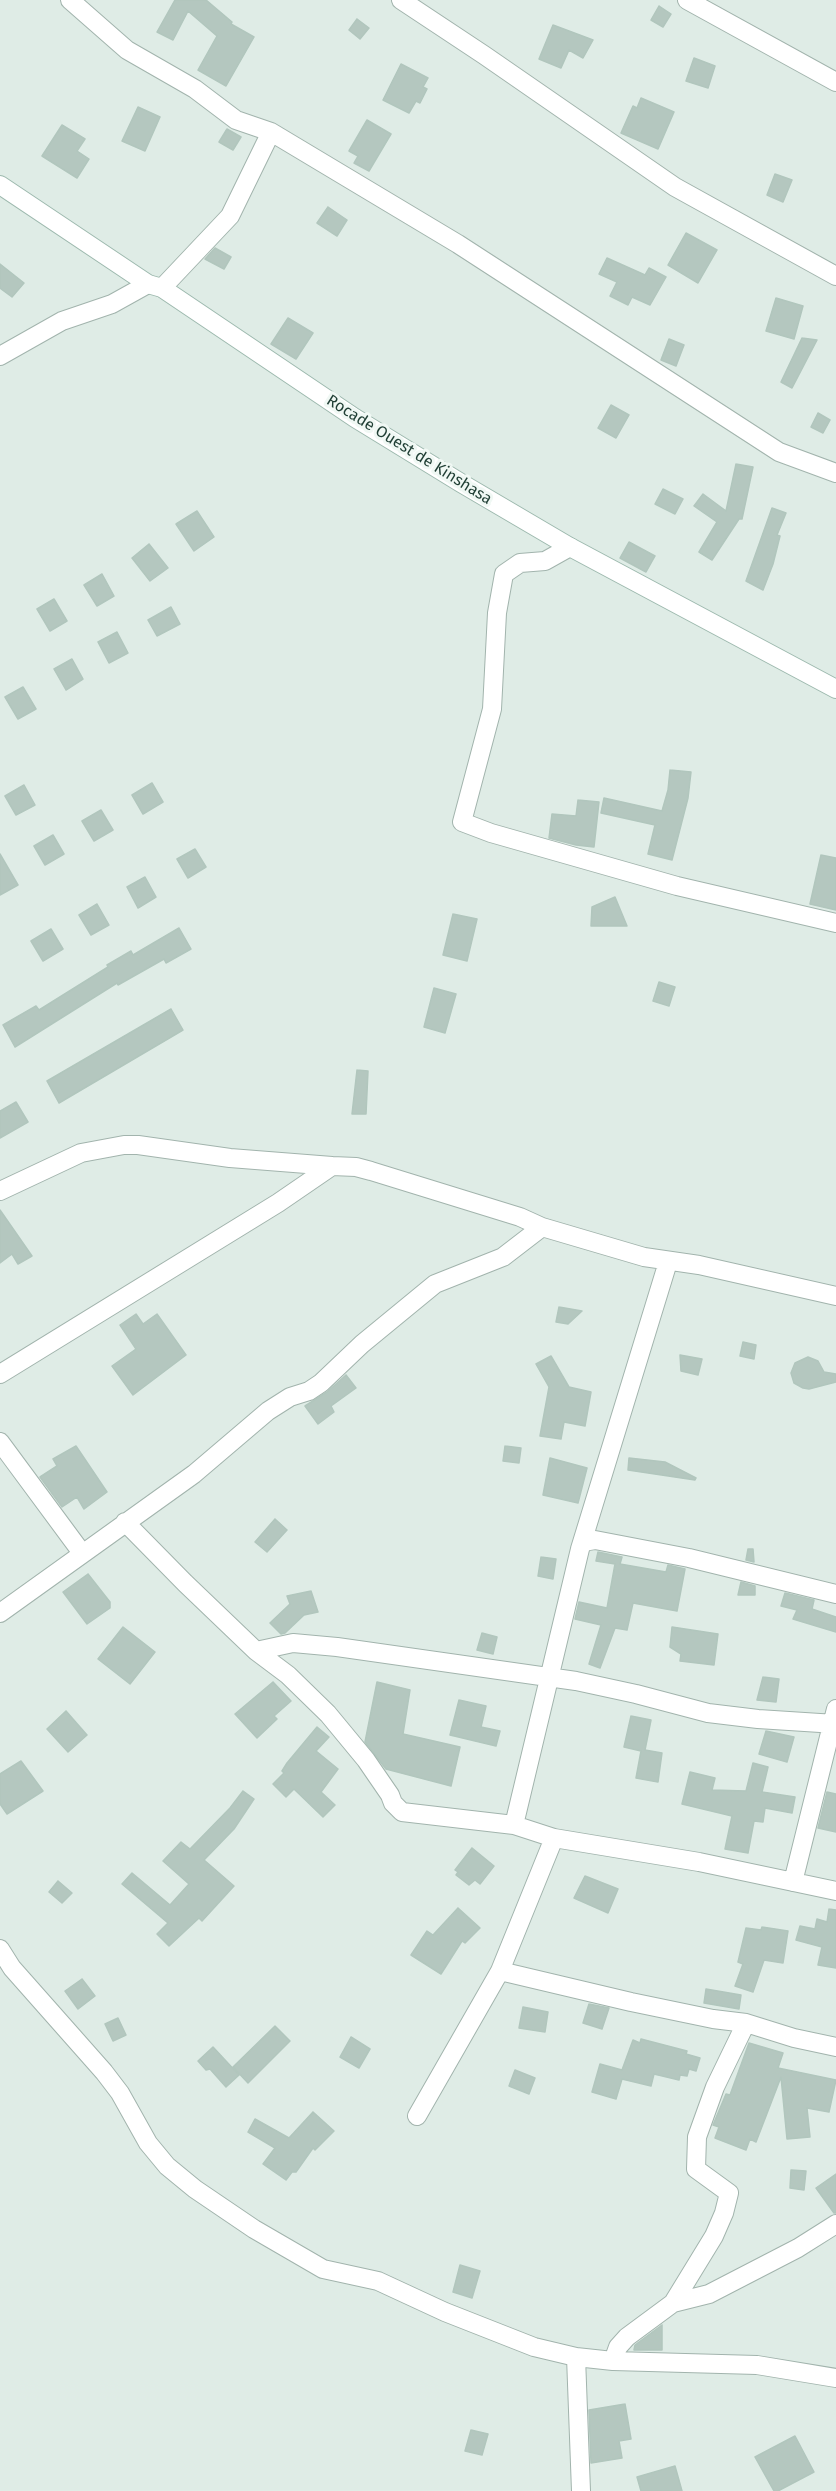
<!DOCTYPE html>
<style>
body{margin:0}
canvas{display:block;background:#dfece6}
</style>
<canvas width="836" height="2491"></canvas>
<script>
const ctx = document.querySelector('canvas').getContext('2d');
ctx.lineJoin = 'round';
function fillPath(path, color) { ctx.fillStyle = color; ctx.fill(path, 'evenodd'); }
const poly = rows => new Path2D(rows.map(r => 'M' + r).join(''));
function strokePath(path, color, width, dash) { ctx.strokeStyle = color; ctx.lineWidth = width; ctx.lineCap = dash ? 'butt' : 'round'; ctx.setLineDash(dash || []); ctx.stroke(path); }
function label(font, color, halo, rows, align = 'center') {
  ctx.font = font + ' "Fira Sans",sans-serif'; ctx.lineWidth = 6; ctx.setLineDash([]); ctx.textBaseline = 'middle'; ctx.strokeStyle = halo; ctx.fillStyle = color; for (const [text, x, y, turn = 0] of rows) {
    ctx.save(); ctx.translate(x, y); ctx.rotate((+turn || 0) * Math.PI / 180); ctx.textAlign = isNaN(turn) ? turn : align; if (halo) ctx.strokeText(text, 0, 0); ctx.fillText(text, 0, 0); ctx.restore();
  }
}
const building = poly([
 [175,0,206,0,232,22,231,24,254,37,226,86,198,70,217,36,188,11,173,40,157,32,175,0],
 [659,6,671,14,663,27,651,20,659,6],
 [357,19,369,28,360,39,349,30,357,19],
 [553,25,593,40,583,58,569,50,561,68,539,59,553,25],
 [694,58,715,66,708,88,686,81,694,58],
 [401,64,428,78,423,87,427,89,420,103,416,101,409,113,383,100,401,64],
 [641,98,674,112,658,149,621,133,633,106,637,108,641,98],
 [138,107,160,117,145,151,122,141,138,107],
 [367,120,391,134,369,171,354,163,358,156,349,151,367,120],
 [62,125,85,139,77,151,89,159,77,178,42,156,62,125],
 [227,129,241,137,233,150,219,142,227,129],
 [775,174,792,180,783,202,767,195,775,174],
 [328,207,347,220,337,236,317,223,328,207],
 [686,233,717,250,698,283,668,265,686,233],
 [215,248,231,257,224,269,205,259,215,248],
 [607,258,645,275,649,268,666,277,650,305,632,297,628,305,610,296,617,282,599,274,607,258],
 [0,264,24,283,12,297,0,288,0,264],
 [776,298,803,306,794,339,766,331,776,298],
 [288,318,313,333,296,359,271,344,288,318],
 [802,338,817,340,792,388,781,382,802,338],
 [669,339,684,345,676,366,661,360,669,339],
 [611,405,629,415,616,438,598,428,611,405],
 [818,413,830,420,823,433,811,427,818,413],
 [736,464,753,467,742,519,739,519,712,560,699,552,717,522,694,506,703,494,726,511,736,464],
 [663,489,683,499,675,514,655,504,663,489],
 [772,508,786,513,777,535,780,536,773,564,763,590,746,581,772,508],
 [197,511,214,537,194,551,176,524,197,511],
 [629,542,655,556,646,572,620,558,629,542],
 [149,544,168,568,150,581,132,558,149,544],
 [102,574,114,596,97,606,84,585,102,574],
 [54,599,67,621,50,631,37,609,54,599],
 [171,607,180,624,157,636,148,620,171,607],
 [117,632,128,653,109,663,98,642,117,632],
 [72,659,83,679,66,690,54,669,72,659],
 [23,687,36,709,18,719,5,697,23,687],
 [670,770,691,772,688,798,672,860,648,854,655,825,601,813,604,798,662,811,668,790,670,770],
 [152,783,163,802,143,814,132,795,152,783],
 [24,785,35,805,16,815,5,796,24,785],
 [578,800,599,802,594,847,576,845,549,838,552,814,576,816,578,800],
 [101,810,113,830,94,841,82,821,101,810],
 [53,835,64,854,45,865,34,846,53,835],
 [195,849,206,867,188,878,177,859,195,849],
 [0,854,18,885,0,895,0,854],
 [821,855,836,858,836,910,810,904,821,855],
 [145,877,156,897,138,908,127,887,145,877],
 [615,897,627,926,591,926,592,907,615,897],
 [97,904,109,925,91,935,79,915,97,904],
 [453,914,477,919,467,961,443,955,453,914],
 [179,928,191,949,166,963,164,959,118,985,117,983,15,1047,3,1025,36,1006,39,1010,108,967,107,965,131,951,133,955,179,928],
 [51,929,63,949,43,961,31,941,51,929],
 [659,982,675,987,669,1006,653,1001,659,982],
 [434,988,456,994,445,1033,424,1027,434,988],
 [171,1009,183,1030,59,1103,47,1081,171,1009],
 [357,1070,368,1071,366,1114,352,1114,357,1070],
 [16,1102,28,1122,0,1138,0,1111,16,1102],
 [0,1210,32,1256,18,1264,12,1254,0,1263,0,1210],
 [559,1307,582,1311,568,1324,556,1322,559,1307],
 [136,1314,143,1324,157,1314,186,1355,133,1395,112,1366,136,1349,120,1325,136,1314],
 [743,1342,756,1345,754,1359,740,1356,743,1342],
 [680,1355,702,1359,698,1375,681,1371,680,1355],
 [551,1356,569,1387,591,1392,585,1426,564,1422,561,1439,540,1436,549,1387,536,1364,551,1356],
 [808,1357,818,1361,824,1372,836,1374,836,1382,809,1389,803,1388,794,1383,791,1373,795,1363,808,1357],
 [346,1375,356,1388,331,1406,334,1412,318,1424,305,1406,327,1392,346,1375],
 [76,1446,107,1492,84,1509,77,1497,62,1507,40,1477,57,1466,53,1459,76,1446],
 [505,1446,521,1448,519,1463,503,1461,505,1446],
 [550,1458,587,1468,578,1503,543,1495,550,1458],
 [629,1458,665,1462,696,1478,695,1480,628,1470,629,1458],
 [275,1519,287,1530,267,1552,255,1542,275,1519],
 [748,1549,753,1549,754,1562,746,1560,748,1549],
 [598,1552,622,1557,620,1564,666,1572,668,1565,685,1569,677,1611,633,1603,627,1630,615,1628,600,1668,589,1664,601,1625,575,1619,579,1602,607,1608,615,1564,596,1561,598,1552],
 [541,1557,556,1559,553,1579,538,1576,541,1557],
 [88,1574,110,1602,110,1608,87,1624,63,1592,88,1574],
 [741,1582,755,1586,755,1595,738,1595,741,1582],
 [311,1591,318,1612,304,1615,285,1633,281,1634,270,1623,290,1604,287,1596,311,1591],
 [785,1593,814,1600,812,1609,836,1617,836,1632,793,1619,797,1610,781,1606,785,1593],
 [123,1627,155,1652,130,1684,98,1659,123,1627],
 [672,1627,718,1634,714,1665,680,1661,681,1654,670,1647,672,1627],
 [482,1633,497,1637,493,1654,477,1650,482,1633],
 [763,1677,779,1679,776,1702,757,1700,763,1677],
 [273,1682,291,1701,274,1716,277,1719,257,1738,235,1714,273,1682],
 [377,1682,410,1690,403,1734,460,1747,451,1786,386,1769,365,1742,377,1682],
 [459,1700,486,1706,481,1727,500,1731,496,1746,450,1735,459,1700],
 [66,1711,87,1735,68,1752,47,1729,66,1711],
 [631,1716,651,1720,645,1750,662,1753,658,1782,636,1778,641,1751,624,1747,631,1716],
 [317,1727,329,1737,316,1751,338,1769,321,1792,335,1805,323,1817,294,1789,286,1797,273,1784,284,1773,282,1771,287,1763,317,1727],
 [766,1731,794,1737,787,1762,759,1754,766,1731],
 [21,1761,43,1791,7,1814,0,1804,0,1774,21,1761],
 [753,1763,768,1767,762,1792,795,1797,792,1813,765,1808,763,1822,754,1821,748,1853,725,1849,732,1816,682,1804,690,1772,715,1778,712,1790,746,1791,753,1763],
 [243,1791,254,1799,234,1829,204,1860,234,1886,202,1921,199,1918,169,1946,157,1934,168,1923,122,1884,132,1873,170,1905,189,1884,163,1861,181,1842,190,1849,230,1808,243,1791],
 [827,1792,836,1794,836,1832,818,1828,827,1792],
 [472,1848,494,1866,480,1884,475,1880,469,1885,456,1875,458,1872,455,1870,472,1848],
 [585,1876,618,1889,608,1913,574,1898,585,1876],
 [58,1881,72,1893,62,1903,49,1892,58,1881],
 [458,1908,480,1928,465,1943,462,1941,441,1974,411,1955,427,1931,433,1935,458,1908],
 [829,1909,836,1910,836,1968,818,1965,822,1947,796,1940,800,1926,815,1929,817,1919,827,1922,829,1909],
 [762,1927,788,1931,783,1963,764,1960,753,1992,735,1986,743,1964,738,1962,746,1928,761,1930,762,1927],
 [82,1979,95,1996,78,2009,65,1991,82,1979],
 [706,1989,741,1995,739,2009,704,2003,706,1989],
 [589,2004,609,2008,602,2029,583,2023,589,2004],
 [523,2007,548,2012,545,2032,519,2028,523,2007],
 [118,2018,126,2035,113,2041,105,2024,118,2018],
 [275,2026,290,2041,248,2083,233,2067,275,2026],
 [351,2037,370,2049,359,2068,340,2057,351,2037],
 [641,2039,687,2051,686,2054,700,2058,696,2071,689,2069,687,2076,680,2075,679,2080,654,2074,651,2086,622,2079,616,2099,592,2092,600,2064,622,2070,633,2040,640,2043,641,2039],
 [749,2043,783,2053,778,2068,836,2080,829,2112,807,2108,810,2137,787,2139,781,2077,756,2142,750,2139,746,2150,715,2138,719,2127,713,2125,726,2094,730,2095,749,2043],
 [213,2047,239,2075,226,2087,210,2069,206,2070,198,2061,213,2047],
 [515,2070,535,2078,529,2094,509,2086,515,2070],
 [313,2112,334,2131,315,2150,313,2148,296,2172,292,2172,286,2180,263,2164,275,2148,248,2132,255,2119,289,2138,313,2112],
 [791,2170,806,2171,804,2190,790,2188,791,2170],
 [836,2174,836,2213,834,2213,816,2188,836,2174],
 [460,2265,480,2271,472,2298,453,2292,460,2265],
 [662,2325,662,2350,634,2350,635,2345,662,2325],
 [625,2404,631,2439,619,2441,622,2458,591,2463,589,2410,625,2404],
 [471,2430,488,2434,482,2455,465,2451,471,2430],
 [795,2436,814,2472,778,2491,774,2491,755,2457,795,2436],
 [675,2466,682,2491,641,2491,637,2477,675,2466]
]);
fillPath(building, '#b4c7bf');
strokePath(building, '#b1c6bd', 1.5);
const minor = poly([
 [70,0,127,50,195,89,236,120,271,132,458,244,779,452,836,473],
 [401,0,484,55,675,187,836,276],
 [687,0,836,82],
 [162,288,230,216,271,132],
 [0,356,62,321,112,304,148,284],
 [570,547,545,561,520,563,504,574,497,613,492,709,462,822,491,833,677,886,836,923],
 [0,1191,81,1153,124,1145,138,1145,230,1158,332,1166],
 [0,1374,278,1203,332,1166,356,1167,371,1171,520,1217,542,1227,644,1257,699,1265,836,1296],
 [0,1442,82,1553],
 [125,1522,185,1583,256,1651,288,1675,328,1714,366,1760,390,1795,393,1803,402,1812,514,1825,554,1838,699,1862,836,1891],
 [583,1542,595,1540,689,1558,836,1594],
 [0,1613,194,1474,268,1411,290,1397,309,1391,321,1383,362,1344,435,1284,503,1257,542,1227],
 [256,1651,293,1643,337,1647,576,1681,636,1694,708,1713,758,1719,836,1724],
 [514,1825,580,1549,668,1262],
 [793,1882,836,1709],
 [0,1949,12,1968,104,2072,120,2093,148,2143,167,2166,195,2189,254,2229,323,2269,378,2281,445,2312,534,2347,576,2357,613,2361,757,2365,836,2378],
 [500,1971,631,2002,713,2019,746,2023,794,2038,836,2047],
 [417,2116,500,1971,554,1838],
 [673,2303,714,2236,724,2213,729,2193,696,2169,697,2137,715,2087,746,2023],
 [576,2357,581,2491],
 [613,2361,618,2347,627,2337,673,2303,709,2294,798,2248,836,2224]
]);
const secondary = poly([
 [0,185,148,284,162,288,355,418,461,483,570,547,836,689]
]);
strokePath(minor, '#a2b4ad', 20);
strokePath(secondary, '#9db9ae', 20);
strokePath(minor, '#fff', 18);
strokePath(secondary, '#fff', 18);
label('16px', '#1f3e34', '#f0f8f4', [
 ["Rocade Ouest de Kinshasa",409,450,32]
]);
</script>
